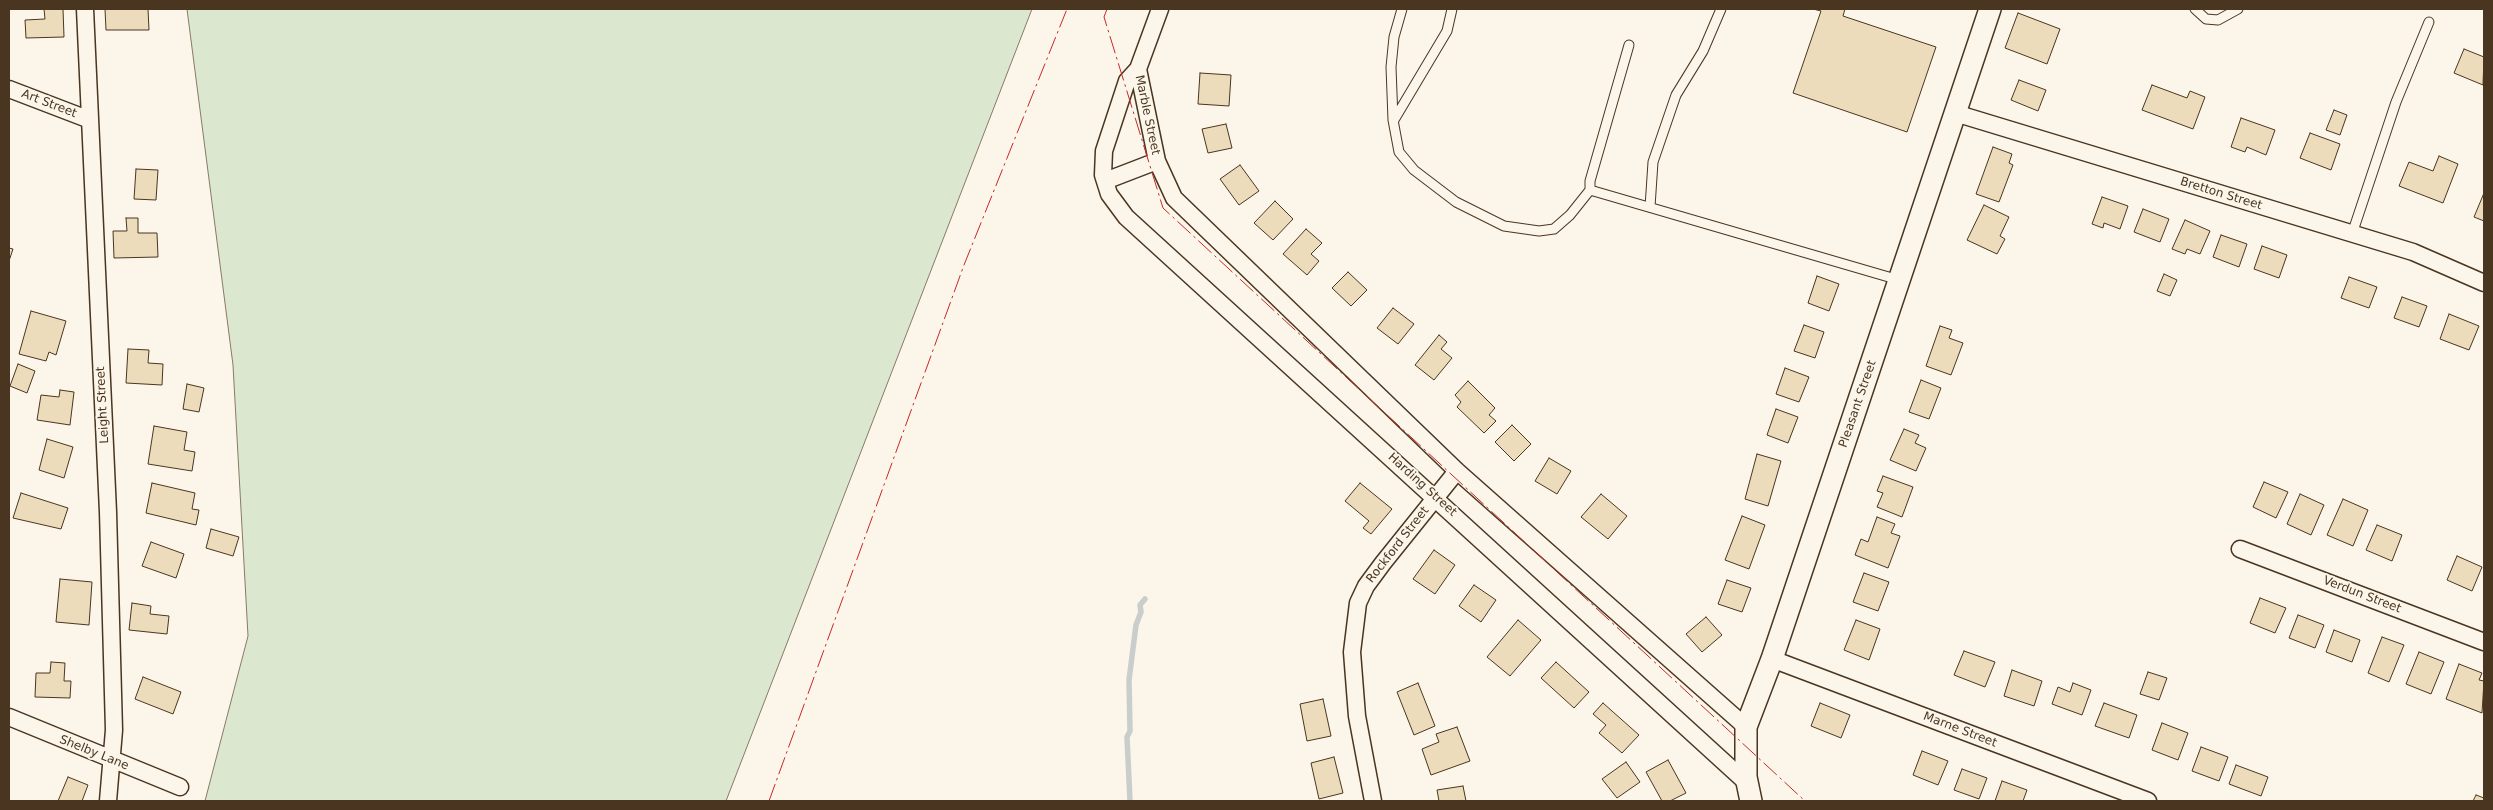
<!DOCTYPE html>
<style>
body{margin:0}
#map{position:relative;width:2493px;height:810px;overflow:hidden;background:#fbf6e9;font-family:"DejaVu Sans",sans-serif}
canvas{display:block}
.frame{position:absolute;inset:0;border:10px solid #4a3520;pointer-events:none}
</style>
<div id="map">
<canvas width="2493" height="810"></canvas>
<div class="frame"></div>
</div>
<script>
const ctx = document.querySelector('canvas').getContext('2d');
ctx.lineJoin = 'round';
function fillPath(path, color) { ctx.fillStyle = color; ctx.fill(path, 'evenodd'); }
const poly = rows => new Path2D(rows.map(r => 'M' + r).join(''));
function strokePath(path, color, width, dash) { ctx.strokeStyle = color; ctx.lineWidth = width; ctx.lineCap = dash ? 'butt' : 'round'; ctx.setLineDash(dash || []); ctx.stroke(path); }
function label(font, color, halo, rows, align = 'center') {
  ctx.font = font + ' "DejaVu Sans",sans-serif'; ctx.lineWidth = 4; ctx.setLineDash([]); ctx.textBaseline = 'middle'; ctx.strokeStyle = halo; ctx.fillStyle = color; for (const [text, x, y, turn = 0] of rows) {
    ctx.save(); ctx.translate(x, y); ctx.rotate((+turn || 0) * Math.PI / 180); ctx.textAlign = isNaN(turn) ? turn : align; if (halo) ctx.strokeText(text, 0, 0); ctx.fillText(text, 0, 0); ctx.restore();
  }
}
const green = poly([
 [187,9,1032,9,726,801,205,801,248,636,233,365,187,9]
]);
fillPath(green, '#dce7d0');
strokePath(green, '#887966', 1);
strokePath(poly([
 [1130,801,1127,737,1130,731,1129,680,1136,625,1141,612,1140,605,1145,599]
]), '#c9cecd', 5.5);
const building = poly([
 [44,9,63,9,64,37,26,38,25,20,45,19,44,9],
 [105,9,148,9,149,30,106,30,105,9],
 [1813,9,1845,9,1843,16,1936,47,1907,132,1793,93,1821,11,1813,9],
 [2018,13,2060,29,2047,64,2005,48,2018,13],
 [2464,49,2484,57,2483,85,2454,73,2464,49],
 [1200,73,1231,75,1229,106,1198,104,1200,73],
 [2019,80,2046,90,2038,111,2011,100,2019,80],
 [2152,85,2187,98,2190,91,2205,97,2193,129,2142,110,2152,85],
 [2334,110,2347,115,2340,135,2326,130,2334,110],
 [2241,118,2275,130,2266,155,2247,147,2245,152,2231,147,2241,118],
 [1226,124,1232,148,1208,153,1202,129,1226,124],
 [2310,133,2340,144,2331,170,2300,158,2310,133],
 [1993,147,2012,154,2009,163,2013,165,1999,202,1976,194,1993,147],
 [2439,156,2458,164,2443,203,2399,186,2409,162,2433,171,2439,156],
 [1240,165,1259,191,1239,205,1220,179,1240,165],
 [136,169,158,170,156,200,134,199,136,169],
 [2484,193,2484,221,2474,217,2484,193],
 [2102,197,2128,206,2120,229,2104,223,2103,228,2092,224,2102,197],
 [1275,201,1293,219,1273,240,1254,223,1275,201],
 [1984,205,2009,217,2000,236,2005,239,1997,254,1967,240,1984,205],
 [2143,209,2169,219,2160,242,2134,232,2143,209],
 [126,218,138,218,138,233,157,233,158,257,114,258,113,231,127,231,126,218],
 [2185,220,2210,231,2200,254,2187,249,2185,254,2172,249,2185,220],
 [1306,229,1322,243,1311,254,1319,261,1307,275,1283,254,1306,229],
 [2221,235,2247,244,2239,267,2213,257,2221,235],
 [2262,246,2287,255,2279,278,2254,269,2262,246],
 [9,248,13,249,9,261,9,248],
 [1348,272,1367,290,1351,306,1332,288,1348,272],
 [2164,274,2177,280,2170,296,2157,291,2164,274],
 [1817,276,1839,284,1829,311,1808,303,1817,276],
 [2349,277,2377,287,2369,308,2341,298,2349,277],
 [2402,297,2427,306,2419,327,2394,318,2402,297],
 [1393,308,1414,324,1398,344,1377,328,1393,308],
 [31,311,66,321,56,355,49,352,46,361,19,354,31,311],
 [2449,314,2479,326,2469,350,2440,339,2449,314],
 [1804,325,1824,332,1815,358,1794,351,1804,325],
 [1940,326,1952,330,1949,338,1963,343,1951,375,1926,366,1940,326],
 [1439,335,1447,342,1441,349,1452,358,1434,380,1415,365,1439,335],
 [128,349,149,350,148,363,163,364,162,385,126,383,128,349],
 [18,364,35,371,27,393,10,386,18,364],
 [1785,368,1809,377,1799,402,1776,394,1785,368],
 [1921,380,1941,388,1929,419,1909,412,1921,380],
 [1468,381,1495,408,1489,415,1496,421,1484,433,1457,407,1461,402,1455,395,1468,381],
 [187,384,204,388,199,412,183,409,187,384],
 [60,390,74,392,70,425,37,420,41,395,59,397,60,390],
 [1776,409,1798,417,1788,443,1767,435,1776,409],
 [1512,425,1531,444,1514,461,1495,442,1512,425],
 [154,426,187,432,184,450,195,452,192,471,148,464,154,426],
 [1904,429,1919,435,1915,443,1926,448,1916,471,1890,460,1904,429],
 [47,439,73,447,64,478,39,470,47,439],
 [1757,454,1781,461,1768,506,1745,499,1757,454],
 [1549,458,1571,471,1557,494,1535,481,1549,458],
 [1883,476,1913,487,1902,517,1877,507,1883,493,1877,491,1883,476],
 [2264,482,2288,492,2276,518,2253,507,2264,482],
 [152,483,195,493,192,509,199,510,196,525,146,513,152,483],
 [1360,483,1392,509,1371,534,1363,528,1369,521,1345,501,1360,483],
 [21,493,68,508,61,529,13,518,21,493],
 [1601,494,1627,516,1608,539,1581,517,1601,494],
 [2300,494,2324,505,2311,535,2287,524,2300,494],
 [2343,499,2368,510,2353,546,2327,535,2343,499],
 [1742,516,1765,525,1749,569,1725,560,1742,516],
 [1877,517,1895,524,1891,533,1900,536,1888,568,1855,555,1861,539,1868,542,1877,517],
 [2377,525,2402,535,2392,561,2366,550,2377,525],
 [211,529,239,537,233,556,206,548,211,529],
 [151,542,184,554,176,578,142,566,151,542],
 [1434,550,1455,565,1435,594,1413,579,1434,550],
 [2457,556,2482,567,2472,591,2447,580,2457,556],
 [1864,573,1889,582,1878,611,1853,602,1864,573],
 [60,579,92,582,89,625,56,622,60,579],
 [1727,580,1751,588,1742,612,1718,604,1727,580],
 [1474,585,1496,600,1481,622,1459,606,1474,585],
 [2260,598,2286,608,2275,633,2250,623,2260,598],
 [132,603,151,606,150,614,169,616,167,634,129,630,132,603],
 [2298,615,2324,625,2315,648,2289,638,2298,615],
 [1706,617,1722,635,1702,652,1686,634,1706,617],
 [1518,620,1541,640,1510,676,1487,657,1518,620],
 [1856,620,1880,629,1869,660,1844,650,1856,620],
 [2334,630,2360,640,2352,662,2326,652,2334,630],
 [2382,637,2404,645,2389,682,2368,673,2382,637],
 [1964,651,1995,662,1985,687,1954,675,1964,651],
 [2419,652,2444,662,2431,694,2406,684,2419,652],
 [51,662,65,663,64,681,71,681,70,698,35,697,36,673,50,673,51,662],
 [1556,662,1589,692,1574,708,1541,678,1556,662],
 [2459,664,2482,673,2479,680,2484,681,2482,713,2446,699,2459,664],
 [2012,670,2042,681,2034,706,2004,696,2012,670],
 [2148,672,2167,678,2159,700,2140,694,2148,672],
 [143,677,181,692,173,714,135,699,143,677],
 [1418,683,1435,726,1414,735,1397,692,1418,683],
 [2073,683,2091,690,2082,715,2052,704,2058,687,2070,692,2073,683],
 [1323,699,1331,736,1307,741,1300,704,1323,699],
 [1603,703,1639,735,1622,753,1599,733,1606,725,1593,714,1603,703],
 [1820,703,1850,715,1841,738,1811,726,1820,703],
 [2104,703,2137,715,2129,738,2095,726,2104,703],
 [2162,723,2188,733,2178,760,2152,750,2162,723],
 [1457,727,1470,761,1431,775,1422,749,1439,742,1436,734,1457,727],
 [2201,747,2228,757,2219,781,2192,771,2201,747],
 [1922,751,1948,761,1938,785,1913,775,1922,751],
 [1334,757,1343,793,1319,799,1311,763,1334,757],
 [1668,760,1686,793,1670,801,1662,801,1646,772,1668,760],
 [1626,762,1640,782,1617,798,1602,779,1626,762],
 [2236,765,2268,777,2261,796,2229,784,2236,765],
 [1962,769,1987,778,1979,799,1954,790,1962,769],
 [68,777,88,785,82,801,58,801,68,777],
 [2002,781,2027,790,2023,801,1995,801,2002,781],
 [1463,786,1466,801,1439,801,1437,790,1463,786],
 [2476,795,2484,798,2484,801,2473,801,2476,795]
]);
fillPath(building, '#ecdcbc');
strokePath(building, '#4a3520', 1);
const service = poly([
 [1402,9,1394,37,1391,67,1393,120,1399,152,1414,170,1456,202,1504,226,1539,231,1554,229,1570,215,1590,190],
 [2195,9,2206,19,2218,20,2238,9],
 [1629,45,1590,181,1590,190,1899,280],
 [1394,120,1447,31,1452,9],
 [1650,207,1653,162,1676,95,1703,51,1721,9],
 [2352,234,2396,102,2429,22]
]);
const minor = poly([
 [85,9,108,512,114,730,108,801],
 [1160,9,1138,69,1127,81,1104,151,1103,175,1109,194,1126,217,1747,783],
 [1138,69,1157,161,1174,198,1457,471,1746,727],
 [9,89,90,120],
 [1955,113,2413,252,2484,283],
 [1105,181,1157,161],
 [2240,549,2484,642],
 [1772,659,2148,801],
 [9,717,180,787],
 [1373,801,1357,716,1352,652,1358,603,1366,586,1383,563,1457,471]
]);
const tertiary = poly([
 [1751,801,1746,777,1746,727,1772,659,1990,9]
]);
strokePath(service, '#4a3520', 11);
strokePath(minor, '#4a3520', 19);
strokePath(tertiary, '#4a3520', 24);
strokePath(service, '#fbf6e9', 9);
strokePath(minor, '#fbf6e9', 16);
strokePath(tertiary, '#fbf6e9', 21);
strokePath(poly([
 [1107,9,1104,17,1163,208,1805,801],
 [769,801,964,265,1067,9]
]), '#c62828', 1, [18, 4, 2.5, 4]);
label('12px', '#4a3520', '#fbf6e9', [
 ["Art Street",49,104,21],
 ["Marble Street",1147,115,78],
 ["Bretton Street",2221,194,17],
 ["Pleasant Street",1858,404,-71],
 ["Leight Street",103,405,-93],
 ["Harding Street",1422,485,42],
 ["Rockford Street",1398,545,-52],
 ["Verdun Street",2362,595,21],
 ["Marne Street",1960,730,21],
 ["Shelby Lane",94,753,22]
]);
</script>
